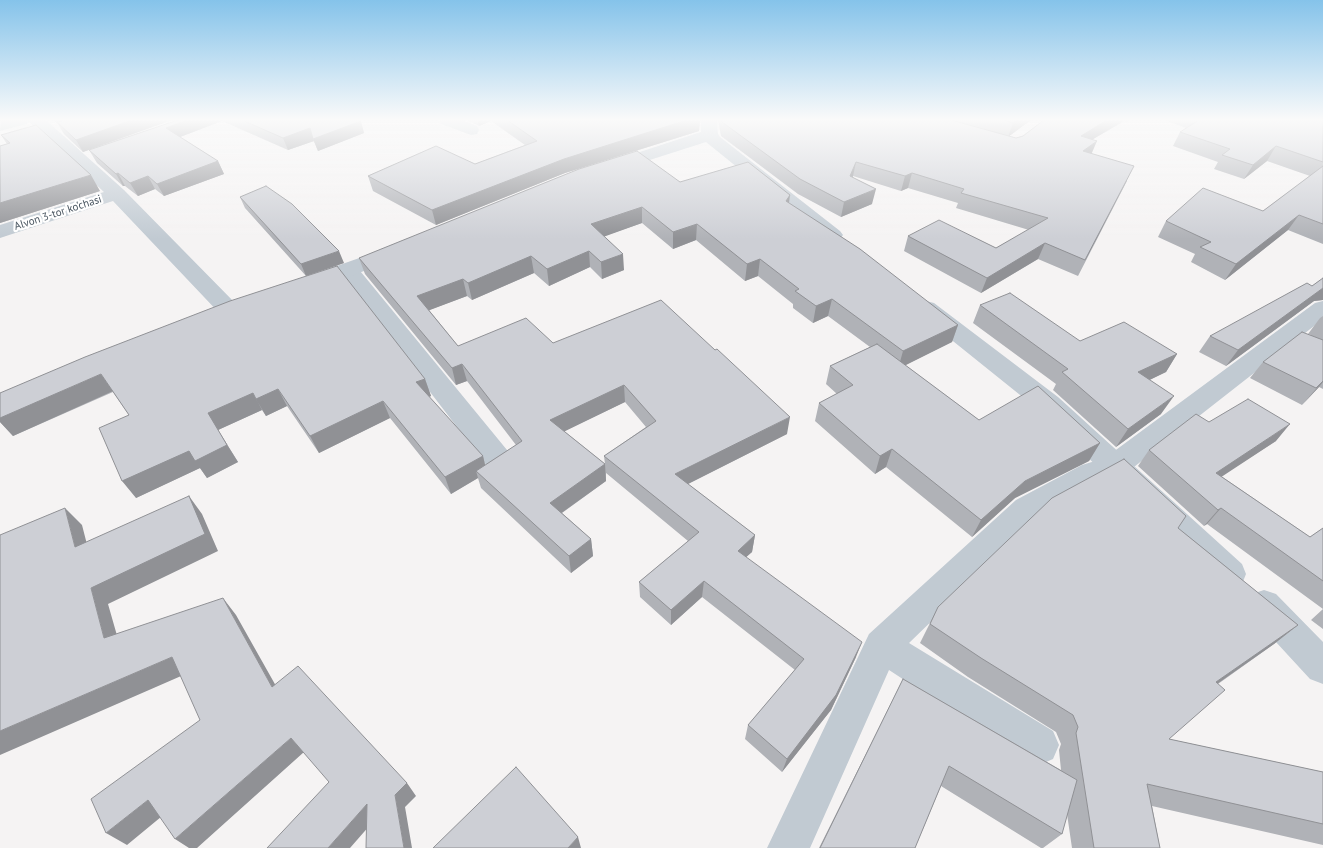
<!DOCTYPE html>
<meta charset="utf-8">
<style>
body{margin:0}
canvas{display:block;background:#f5f3f3}
</style>
<canvas width="1323" height="848"></canvas>
<script>
const ctx = document.querySelector('canvas').getContext('2d');
ctx.lineJoin = 'round';
const poly = rows => new Path2D(rows.map(r => 'M' + r).join(''));
function fillPath(path, color) { ctx.fillStyle = color; ctx.fill(path, 'evenodd'); }
function strokePath(path, color, width, dash) { ctx.strokeStyle = color; ctx.lineWidth = width; ctx.lineCap = dash ? 'butt' : 'round'; ctx.setLineDash(dash || []); ctx.stroke(path); }
function label(font, color, halo, rows, align = 'center') {
  ctx.font = font + ' "PT Sans",sans-serif'; ctx.lineWidth = 4.5; ctx.setLineDash([]); ctx.textBaseline = 'middle'; ctx.strokeStyle = halo; ctx.fillStyle = color; for (const [text, x, y, turn = 0] of rows) {
    ctx.save(); ctx.translate(x, y); ctx.rotate((+turn || 0) * Math.PI / 180); ctx.textAlign = isNaN(turn) ? turn : align; if (halo) ctx.strokeText(text, 0, 0); ctx.fillText(text, 0, 0); ctx.restore();
  }
}
fillPath(poly([
 [46,120,124,190,238,306,242,311,238,316,230,318,222,316,113,201,0,238,0,225,104,192,28,121,27,124,0,131,1,120,46,120],
 [439,120,462,120,477,126,479,130,477,134,471,135,441,124,439,120],
 [348,264,356,266,507,450,511,458,507,466,497,469,487,466,337,271,340,266,348,264],
 [1323,301,1323,319,1125,474,1102,481,1038,518,909,643,1053,731,1059,745,1053,759,1039,765,1025,759,889,670,810,848,767,848,869,634,1016,500,1082,465,1105,458,1315,303,1323,301]
]), '#c1cad2');
fillPath(poly([
 [701,120,717,120,718,134,720,137,840,231,843,235,840,239,833,241,826,239,706,142,609,173,603,172,600,168,603,164,701,132,701,120],
 [396,245,404,246,407,251,404,256,316,289,308,291,300,289,297,284,300,279,396,245],
 [926,301,934,303,1058,397,1242,564,1246,574,1242,584,1230,588,1218,584,1040,411,918,313,914,308,918,303,926,301],
 [1264,590,1276,594,1323,642,1323,684,1310,679,1252,616,1247,605,1252,594,1264,590]
]), '#c1cad2');
fillPath(poly([
 [53,120,172,120,83,152,64,134,58,124],
 [178,120,360,120,364,133,318,151,314,141,288,150,222,121,180,137,218,161,224,174,164,196,155,189,138,196,125,186,123,186,97,163,89,150],
 [467,120,700,120,699,131,565,173,436,225,373,191,368,176,475,164,525,145,491,121,479,126],
 [718,120,1031,120,1009,136,1016,138,1023,136,1044,120,1129,120,1127,122,1125,121,1093,139,1091,154,1127,181,1078,276,1038,259,981,293,904,251,908,236,996,248,1029,230,956,208,958,203,908,188,901,191,853,176,853,177,872,204,841,217,798,194,721,136],
 [1164,120,1323,120,1323,244,1288,230,1225,280,1191,262,1195,254,1158,237,1166,221,1263,211,1310,176,1267,161,1244,179,1214,169,1218,162,1173,146,1180,132,1186,128],
 [1,135,100,191,0,223,0,146,7,144],
 [680,182,789,203,958,325,952,342,905,365,979,420,1100,443,1089,461,1015,498,972,537,886,467,875,474,815,421,819,403,837,394,826,384,830,366,870,347,828,316,813,323,793,308,793,304,758,276,745,281,696,240,673,249,642,223,604,236,624,270,602,279,590,267,549,286,534,273,472,300,467,296,429,310,458,346,553,343,787,434,688,484,755,535,752,552,746,557,856,657,831,710,782,772,745,739,748,725,795,670,702,597,671,625,640,597,639,582,688,541,606,473,606,481,562,513,591,539,593,556,571,573,481,488,478,478,451,494,390,418,319,453,287,406,266,416,262,410,218,430,238,462,207,478,200,468,136,498,129,415,113,392,13,436,0,422,0,393,425,379,431,396,429,397,483,456,485,465,516,445,467,381,456,385,365,274,359,258],
 [625,402,646,427,604,456,605,464,564,431],
 [240,197,344,263,306,276,245,208],
 [1323,278,1323,300,1314,301,1226,366,1199,352,1210,336,1312,286],
 [980,305,1080,341,1177,354,1166,372,1149,380,1161,414,1116,447,1053,390,1056,384,973,323],
 [1323,316,1323,389,1319,387,1302,405,1250,378,1263,362,1311,335,1308,334,1320,318],
 [1209,422,1276,441,1221,476,1310,537,1323,528,1323,629,1311,620,1323,609,1207,524,1204,526,1138,466,1149,450],
 [1178,528,1298,625,1274,644,1218,684,1169,739,1323,772,1323,845,1152,806,1160,848,1072,848,1067,814,1062,834,1043,848,1041,848,941,786,915,848,819,848,903,679,1061,770,1059,750,1061,744,1056,732,968,677,920,643,938,607]
]), '#b0b2b7');
fillPath(poly([
 [132,120,172,120,83,152,76,140],
 [187,120,222,120,222,121,172,140,166,128],
 [478,120,490,120,491,121,479,126],
 [687,120,700,120,699,131,565,173,436,225,432,210,564,159],
 [1016,120,1031,120,1008,137,1013,123],
 [1107,120,1125,120,1075,150,1081,136],
 [361,121,364,133,318,151,313,139],
 [310,128,314,141,288,150,283,138],
 [1097,141,1091,155,1083,151],
 [1276,146,1267,161,1244,179,1253,165],
 [218,161,224,174,164,196,157,184],
 [856,162,853,176,847,191,850,176],
 [118,173,125,186,123,186,116,174],
 [912,173,908,188,901,191,905,176],
 [91,175,100,191,0,223,0,203],
 [148,176,155,189,138,196,130,183],
 [876,189,872,204,841,217,844,202],
 [790,195,788,211,786,201],
 [642,207,642,223,592,241,591,224],
 [1299,215,1288,230,1225,280,1236,264],
 [697,224,696,240,673,249,673,232],
 [1045,243,1038,259,981,293,987,278],
 [339,251,344,263,306,276,301,264],
 [589,251,590,267,549,286,547,269],
 [623,254,624,270,602,279,601,262],
 [531,256,534,273,472,300,468,283],
 [760,259,758,276,745,281,747,264],
 [463,279,467,296,422,313,417,296],
 [1323,288,1323,300,1314,301,1226,366,1238,350],
 [832,299,828,316,813,323,816,306],
 [958,325,952,342,898,369,903,351],
 [1177,354,1166,372,1127,391,1138,372],
 [462,364,467,381,456,385,452,368],
 [101,374,113,391,13,436,0,422,0,418],
 [425,379,431,396,422,400,416,382],
 [1323,381,1323,382,1319,387,1302,405],
 [624,385,625,402,553,437,550,420],
 [278,389,287,406,266,416,256,399],
 [253,393,262,410,218,430,238,462,207,478,200,468,136,498,122,481,208,413],
 [1174,396,1161,414,1116,447,1128,429],
 [383,401,390,418,319,453,310,436],
 [790,417,787,434,674,491,675,474],
 [1290,424,1276,441,1203,489,1216,473],
 [1100,443,1089,461,1015,498,972,537,981,520,1025,481],
 [892,449,886,467,875,474,880,456],
 [483,456,487,473,476,471,478,478,451,494,445,477],
 [605,464,606,481,553,519,550,503],
 [189,496,202,514,218,551,108,604,122,653,104,638,91,588],
 [65,508,82,525,92,564,75,547],
 [1221,508,1207,524,1204,526,1218,510],
 [755,535,752,552,735,567,738,551],
 [591,539,593,556,571,573,569,556],
 [704,581,702,597,671,625,671,610],
 [223,598,236,615,285,702,272,687],
 [1298,625,1274,644,1194,700,1216,682],
 [862,642,856,657,831,710,782,772,787,759],
 [172,657,188,673,0,755,0,731],
 [291,738,304,752,197,848,189,848,175,839],
 [407,783,416,796,405,807,412,848,404,848,395,795],
 [148,800,167,812,127,845,106,833],
 [367,804,378,816,350,848,328,848],
 [578,837,581,848,568,848]
]), '#909195');
const building = poly([
 [62,120,132,120,76,140,57,122,62,121,62,120],
 [178,120,187,120,166,128,218,161,157,184,148,176,130,183,118,173,116,174,89,150,178,120],
 [242,120,360,120,361,121,313,139,310,128,283,138,242,120],
 [507,120,687,120,564,159,432,210,368,176,436,146,475,164,537,141,507,120],
 [722,120,951,120,1016,138,1023,136,1044,120,1107,120,1081,136,1097,141,1083,151,1134,166,1085,260,1045,243,987,278,908,236,939,220,996,248,1048,218,961,193,964,189,912,173,905,176,856,162,850,176,876,189,844,202,800,179,722,122,722,120],
 [1004,120,1016,120,1013,123,1004,120],
 [1199,120,1323,120,1323,162,1276,146,1253,165,1222,155,1230,149,1180,132,1199,120],
 [36,125,91,175,0,203,0,146,10,143,1,135,36,125],
 [637,151,680,182,748,162,790,195,786,201,860,249,958,325,903,351,832,299,816,306,795,291,799,289,760,259,747,264,697,224,673,232,642,207,591,224,623,254,601,262,589,251,547,269,531,256,468,283,463,279,417,296,458,346,526,318,553,343,661,300,715,350,717,349,790,417,675,474,755,535,738,551,862,642,836,695,787,759,748,725,804,659,704,581,671,610,639,582,699,532,604,456,656,421,624,385,550,420,605,464,550,503,591,539,569,556,476,471,522,441,462,364,452,368,359,258,579,169,637,151],
 [1323,166,1323,224,1299,215,1236,264,1200,247,1211,242,1166,221,1203,188,1263,211,1323,166],
 [266,186,292,204,339,251,301,264,240,197,266,186],
 [337,266,425,379,416,382,483,456,445,477,383,401,310,436,278,389,256,399,253,393,208,413,227,445,195,461,189,451,122,481,99,428,129,415,101,374,0,418,0,393,85,357,230,301,337,266],
 [1323,278,1323,288,1238,350,1210,336,1307,283,1312,286,1323,278],
 [1010,293,1080,341,1124,322,1177,354,1138,372,1174,396,1128,429,1062,372,1068,369,980,305,1010,293],
 [1302,332,1323,340,1323,381,1316,388,1263,362,1302,332],
 [877,344,979,420,1038,386,1100,443,1025,481,981,520,892,449,880,456,819,403,853,385,830,366,877,344],
 [1248,399,1290,424,1216,473,1310,537,1323,528,1323,581,1221,508,1218,510,1149,450,1196,414,1209,422,1248,399],
 [1124,459,1186,516,1178,528,1298,625,1216,682,1225,690,1169,739,1323,772,1323,824,1147,784,1160,848,1094,848,1076,733,1078,727,1073,715,981,658,930,624,938,607,1052,498,1124,459],
 [189,496,205,534,91,588,104,638,223,598,272,687,298,666,407,783,395,795,404,848,366,848,367,804,328,848,267,848,329,782,291,738,175,839,148,800,106,833,91,799,200,720,172,657,0,731,0,535,65,508,75,547,189,496],
 [903,679,1077,780,1062,834,949,766,915,848,820,848,903,679],
 [516,767,578,837,568,848,433,848,516,767]
]);
fillPath(building, '#cdcfd5');
strokePath(building, '#909195', 1);
const sky = ctx.createLinearGradient(0, 0, 0, 239);
sky.addColorStop(0, '#85c3ea');
sky.addColorStop(0.5, '#fafafa');
sky.addColorStop(1, '#fafafa00');
ctx.fillStyle = sky;
ctx.fillRect(0, 0, 1323, 239);
label('11px', '#4a5661', '#fff', [
 ["Alvon 3-tor ko‘chasi",58,213,-18]
]);
</script>
